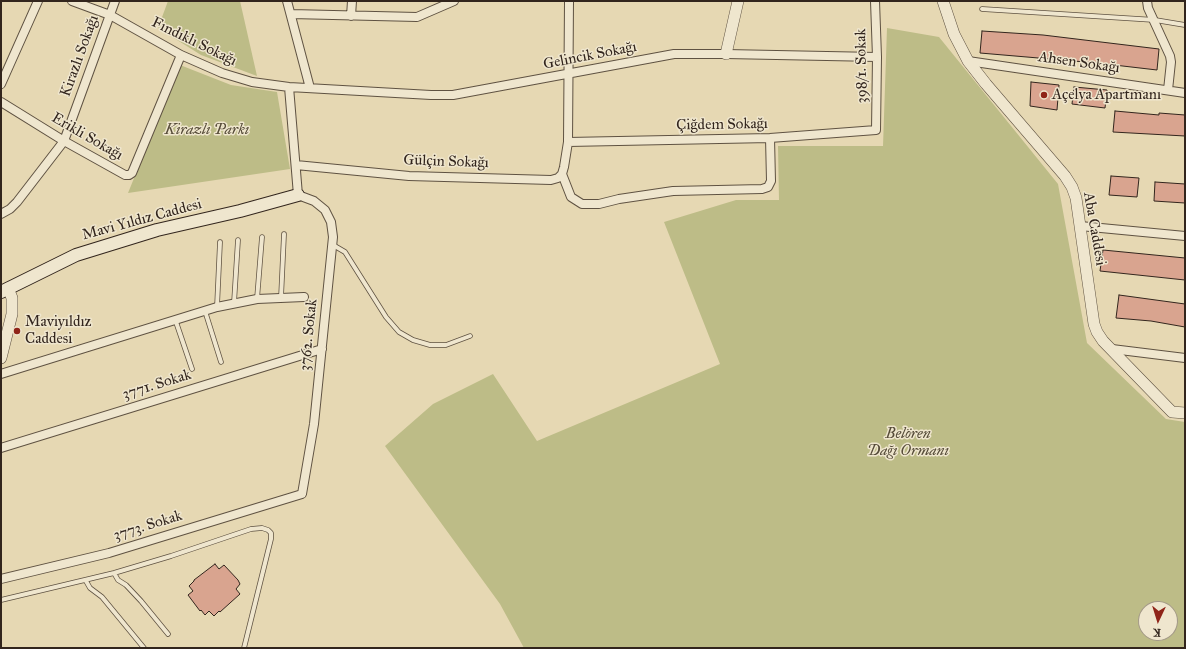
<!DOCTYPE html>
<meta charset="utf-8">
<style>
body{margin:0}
#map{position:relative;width:1186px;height:649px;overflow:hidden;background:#e6d8b3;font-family:"IM FELL Great Primer",serif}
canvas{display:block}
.frame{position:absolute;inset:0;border:2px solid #32251d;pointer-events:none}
.north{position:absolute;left:1138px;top:601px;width:40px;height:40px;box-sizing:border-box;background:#efe6ce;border:1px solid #a39987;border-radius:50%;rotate:184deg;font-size:11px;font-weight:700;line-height:16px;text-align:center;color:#32251d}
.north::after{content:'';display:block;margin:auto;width:14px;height:18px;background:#8f2418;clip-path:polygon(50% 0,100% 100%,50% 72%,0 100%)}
</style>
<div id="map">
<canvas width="1186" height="649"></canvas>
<div class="frame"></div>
<div class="north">K</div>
</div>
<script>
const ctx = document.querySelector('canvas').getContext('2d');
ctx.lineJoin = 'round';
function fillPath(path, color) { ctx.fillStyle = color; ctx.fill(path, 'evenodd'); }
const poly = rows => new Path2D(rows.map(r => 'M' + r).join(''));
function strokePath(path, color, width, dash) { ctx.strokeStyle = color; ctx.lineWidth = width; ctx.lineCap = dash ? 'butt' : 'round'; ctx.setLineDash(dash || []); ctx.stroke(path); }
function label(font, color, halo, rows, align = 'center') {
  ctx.font = font + ' "IM FELL Great Primer",serif'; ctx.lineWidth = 3; ctx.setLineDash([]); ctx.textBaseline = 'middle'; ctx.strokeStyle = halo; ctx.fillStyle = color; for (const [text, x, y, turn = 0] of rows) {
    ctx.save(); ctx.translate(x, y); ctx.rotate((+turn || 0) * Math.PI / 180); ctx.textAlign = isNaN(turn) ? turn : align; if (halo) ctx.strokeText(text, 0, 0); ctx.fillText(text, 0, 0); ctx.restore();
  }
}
fillPath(poly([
 [168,1,240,1,257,76,201,55,158,28],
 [887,28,939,37,1058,184,1087,343,1166,419,1185,422,1185,648,524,648,500,604,385,446,433,404,493,374,537,441,720,364,664,222,736,200,779,200,778,146,883,146],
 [1146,609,1170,609,1170,633,1146,633],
 [180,65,231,85,277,92,290,169,128,193]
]), '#bdbc87');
const building = poly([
 [982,31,1043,35,1159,49,1157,70,1097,63,980,53,982,31],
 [1031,82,1059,85,1057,110,1030,106,1031,82],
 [1074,87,1107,90,1105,108,1072,104,1074,87],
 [1115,111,1159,115,1159,113,1185,115,1185,136,1113,132,1115,111],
 [1111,176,1139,178,1137,197,1109,195,1111,176],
 [1155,182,1185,184,1185,203,1154,201,1155,182],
 [1103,250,1185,258,1185,280,1100,271,1103,250],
 [1119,295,1185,304,1185,327,1151,321,1116,318,1119,295],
 [215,564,219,569,224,565,238,580,240,584,236,589,240,594,220,612,219,611,214,616,209,611,205,615,201,610,200,611,188,595,193,591,189,586,194,581,194,580,215,564]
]);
fillPath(building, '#d9a48f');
strokePath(building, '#32251d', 1);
const service = poly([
 [982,9,1155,20,1185,25],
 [333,245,345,252,386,317,399,332,413,340,430,345,446,345,470,336],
 [281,298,284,234],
 [257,299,262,237],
 [234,303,238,240],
 [217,307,220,242],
 [205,311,221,362],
 [175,319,192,369],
 [114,573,118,580,126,585,141,601,168,634],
 [86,581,90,588,102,597,144,648],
 [1,600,114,573,171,556,251,529,262,528,268,530,271,533,271,539,244,648]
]);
const minor = poly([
 [72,1,110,15,181,55,222,73,252,82,289,87,431,95,453,95,674,54,726,54,877,57],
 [287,1,310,88],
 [1147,1,1148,8,1170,56,1171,62,1168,90],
 [291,14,417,17,454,1],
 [351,16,352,1],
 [968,61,1185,93],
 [1,84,38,1],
 [1,102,64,141,125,175,129,175,132,173,181,55],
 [568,142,770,138,876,130,877,57,875,1],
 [296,165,409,176,551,180,558,178,562,174,564,167,568,142,569,1],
 [562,174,571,197,582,204,599,204,619,199,673,191,762,189,768,187,771,181,770,138],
 [1,214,10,209,17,202,64,141,115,1],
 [1080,226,1185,236],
 [1112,349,1185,358],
 [1,374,217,307,257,299,304,297],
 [1,448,322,349],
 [1,579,109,553,302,494,314,424,333,237,331,222,325,210,314,201,298,195,289,87]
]);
const tertiary = poly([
 [943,1,954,34,968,61,986,84,1065,176,1072,187,1076,198,1094,324,1097,332,1103,341,1172,412,1185,413],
 [726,54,738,1],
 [1,358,12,314,12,298,8,288]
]);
const secondary = poly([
 [1,292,76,255,157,230,240,211,298,195]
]);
strokePath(service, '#5f5242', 5.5);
strokePath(minor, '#5f5242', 10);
strokePath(tertiary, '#5f5242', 12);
strokePath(secondary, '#32251d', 14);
strokePath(service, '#efe6ce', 4);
strokePath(minor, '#efe6ce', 8);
strokePath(tertiary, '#efe6ce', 11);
strokePath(secondary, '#efe6ce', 12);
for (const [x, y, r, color] of [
 [1044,95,4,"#8f2418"],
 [17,331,4,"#8f2418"]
]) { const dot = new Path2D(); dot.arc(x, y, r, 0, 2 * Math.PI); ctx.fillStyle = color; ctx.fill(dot); strokePath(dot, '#efe6ce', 1.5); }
label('15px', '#32251d', '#efe6ce', [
 ["Fındıklı Sokağı",194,42,26],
 ["Kirazlı Sokağı",80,56,-70],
 ["Gelincik Sokağı",590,56,-11],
 ["Ahsen Sokağı",1079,63,8],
 ["398/1. Sokak",862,66,-91],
 ["Çiğdem Sokağı",722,125,-1],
 ["Erikli Sokağı",87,137,30],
 ["Gülçin Sokağı",446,162,2],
 ["Mavi Yıldız Caddesi",142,220,-15],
 ["Aba Caddesi",1094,229,80],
 ["3762. Sokak",309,335,-84],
 ["3771. Sokak",157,385,-17],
 ["3773. Sokak",148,526,-17]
]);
label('15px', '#32251d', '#efe6ce', [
 ["Açelya Apartmanı",1052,95],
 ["Maviyıldız",25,322],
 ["Caddesi",25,339]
], 'left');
label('italic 15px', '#554b38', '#efe6ce', [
 ["Kirazlı Parkı",207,130],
 ["Belören",908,434],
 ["Dağı Ormanı",908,451]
]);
</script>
